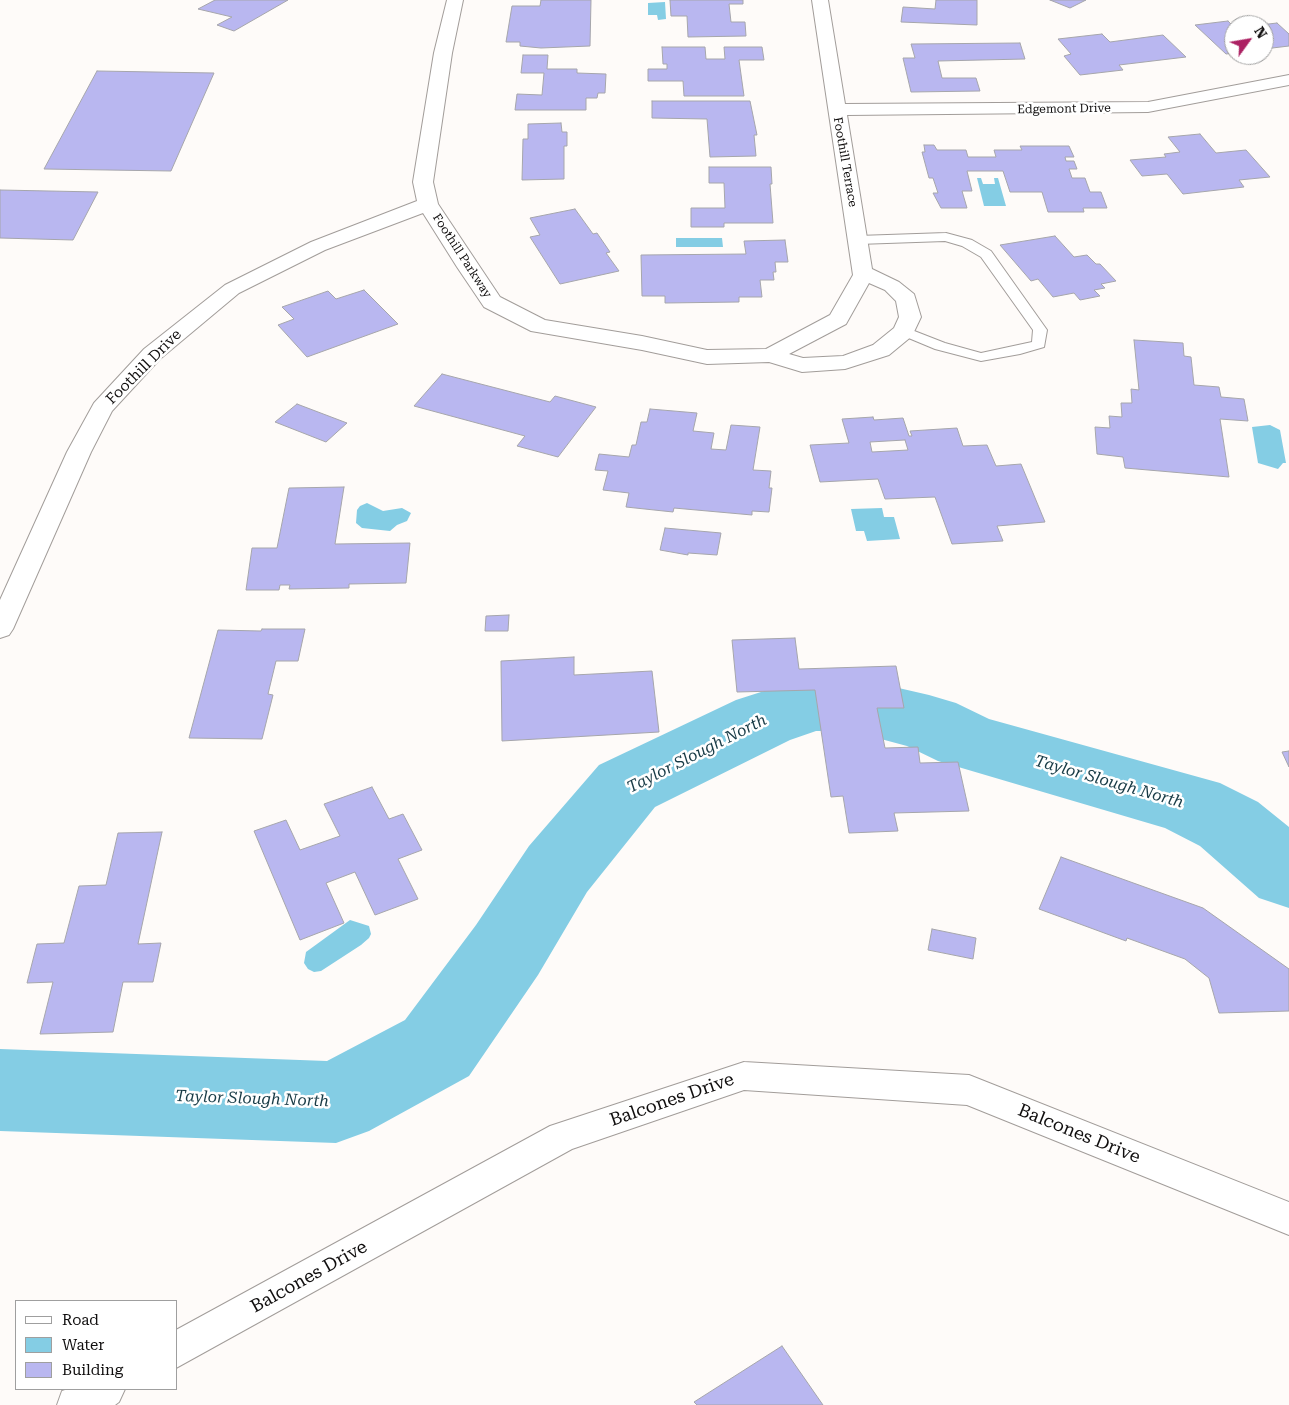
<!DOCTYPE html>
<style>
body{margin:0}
#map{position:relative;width:1289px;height:1405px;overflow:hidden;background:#fefbf9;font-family:"Roboto Serif",serif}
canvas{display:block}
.legend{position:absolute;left:15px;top:1300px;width:162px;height:90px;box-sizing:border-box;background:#fff;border:1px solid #9f9f9f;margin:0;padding:6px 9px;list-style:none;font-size:15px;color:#100e0e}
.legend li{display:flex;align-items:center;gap:10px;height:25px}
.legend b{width:25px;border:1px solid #9f9f9f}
.north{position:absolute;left:1224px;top:15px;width:50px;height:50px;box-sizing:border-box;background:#fff;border:1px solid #9f9f9f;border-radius:50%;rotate:58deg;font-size:14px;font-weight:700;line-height:20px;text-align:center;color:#100e0e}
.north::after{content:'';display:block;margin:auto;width:18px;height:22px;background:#ac2163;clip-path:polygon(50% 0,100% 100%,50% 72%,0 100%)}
</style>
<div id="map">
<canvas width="1289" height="1405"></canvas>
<ul class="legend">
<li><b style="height:6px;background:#fff"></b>Road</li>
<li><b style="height:14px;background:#84cde4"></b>Water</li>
<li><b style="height:14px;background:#b9b7f0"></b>Building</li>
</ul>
<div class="north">N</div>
</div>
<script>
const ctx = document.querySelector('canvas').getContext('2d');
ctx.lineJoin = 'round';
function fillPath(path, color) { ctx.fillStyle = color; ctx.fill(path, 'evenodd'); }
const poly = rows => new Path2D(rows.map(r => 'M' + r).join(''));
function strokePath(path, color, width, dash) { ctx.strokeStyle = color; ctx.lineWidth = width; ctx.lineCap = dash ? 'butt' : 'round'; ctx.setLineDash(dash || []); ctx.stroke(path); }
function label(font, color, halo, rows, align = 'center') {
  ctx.font = font + ' "Roboto Serif",serif'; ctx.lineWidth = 5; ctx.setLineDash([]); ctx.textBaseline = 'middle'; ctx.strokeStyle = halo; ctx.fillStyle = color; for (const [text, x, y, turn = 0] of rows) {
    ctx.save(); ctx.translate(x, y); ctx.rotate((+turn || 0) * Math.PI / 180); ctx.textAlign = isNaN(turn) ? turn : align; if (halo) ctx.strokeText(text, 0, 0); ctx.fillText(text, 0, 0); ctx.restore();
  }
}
fillPath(poly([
 [665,2,666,19,658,20,657,15,648,15,648,3],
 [977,178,981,178,983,184,995,184,994,178,998,178,1006,206,984,206],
 [676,238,722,238,723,247,676,247],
 [1270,425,1280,430,1286,463,1283,463,1278,469,1258,463,1252,427],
 [367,503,383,511,402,508,411,513,407,521,397,525,390,531,362,528,356,523,357,510,360,506],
 [882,508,884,517,894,517,900,539,867,541,864,531,856,531,851,509],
 [350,920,369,926,371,934,369,938,361,945,321,971,314,972,308,969,304,963,306,952]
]), '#84cde4');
fillPath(poly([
 [811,676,851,677,929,695,956,703,989,719,1220,783,1258,802,1289,827,1289,908,1259,898,1200,846,1165,828,938,761,907,746,851,731,816,731,790,740,655,807,587,892,538,975,469,1076,369,1131,336,1143,0,1131,0,1049,327,1061,405,1020,476,925,529,846,599,765,736,700,811,676]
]), '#84cde4');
const building = poly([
 [215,0,288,0,234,31,217,25,232,17,198,9,215,0],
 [541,0,591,0,590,46,541,48,520,46,520,42,506,42,512,6,540,6,541,0],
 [670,0,743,0,743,4,729,4,731,22,745,22,746,36,688,37,687,16,671,16,670,0],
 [936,0,977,0,977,25,901,22,903,7,935,9,936,0],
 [1050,0,1086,0,1070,8,1050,0],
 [1228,21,1234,27,1234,53,1226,54,1195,25,1228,21],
 [1277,23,1289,34,1289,46,1264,49,1264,25,1260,25,1277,23],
 [1102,34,1110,42,1163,35,1186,57,1119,65,1123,70,1080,75,1064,56,1071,54,1058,39,1102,34],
 [1020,43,1025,59,938,61,942,78,976,78,980,91,911,92,903,58,915,58,911,44,1020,43],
 [662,47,705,47,706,59,725,59,724,47,762,47,764,60,739,60,744,96,684,96,683,81,648,81,648,69,667,69,667,64,663,64,662,47],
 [523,55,548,55,547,69,577,69,577,73,606,74,605,93,598,93,597,98,586,98,586,110,515,110,517,94,542,95,544,73,521,73,523,55],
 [97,71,214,73,171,171,44,169,97,71],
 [652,101,750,101,757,135,754,135,756,156,710,157,707,119,652,118,652,101],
 [561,123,562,132,567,132,567,146,564,146,564,179,522,180,523,139,528,139,528,124,561,123],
 [1200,134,1216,153,1246,150,1270,177,1239,180,1244,187,1183,194,1167,174,1142,176,1130,160,1166,157,1164,154,1180,152,1168,137,1200,134],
 [924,145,934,145,937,150,966,150,968,157,996,157,994,150,1022,150,1020,146,1069,146,1074,157,1065,157,1066,161,1074,161,1077,169,1069,169,1072,178,1085,178,1090,192,1101,192,1107,208,1083,208,1084,212,1048,212,1042,192,1010,192,1003,171,967,171,972,191,962,191,967,208,941,208,933,193,938,193,933,178,929,178,922,152,925,152,924,145],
 [709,167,771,167,772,184,770,184,773,223,724,223,724,227,691,227,691,208,725,208,724,183,709,183,709,167],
 [0,190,98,192,73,240,0,238,0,190],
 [575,209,593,234,597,233,610,252,606,253,619,271,560,284,530,237,540,235,530,218,575,209],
 [1055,236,1074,257,1087,255,1096,264,1100,264,1116,281,1101,284,1105,288,1094,290,1100,296,1080,300,1074,293,1053,297,1038,279,1031,281,1000,245,1055,236],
 [785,240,788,262,775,262,776,272,773,272,774,280,760,280,762,297,739,297,739,302,665,303,665,296,642,296,641,255,746,254,744,241,785,240],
 [364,290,398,324,307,357,278,325,294,319,282,307,328,291,336,299,364,290],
 [1134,340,1183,343,1184,356,1191,357,1194,385,1219,387,1221,397,1244,399,1248,421,1220,419,1229,477,1125,468,1123,457,1097,454,1095,427,1110,428,1109,416,1122,417,1121,403,1132,403,1131,389,1139,390,1134,340],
 [442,374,550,402,555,396,596,407,558,457,517,446,525,436,414,406,442,374],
 [297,404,347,423,326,442,275,422,297,404],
 [650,409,697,413,693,431,714,433,711,449,726,450,731,425,760,427,753,470,771,471,769,488,772,488,769,512,752,511,752,515,674,508,673,512,626,507,629,493,603,490,608,471,595,470,599,454,629,457,632,445,636,445,641,422,647,422,650,409],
 [873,417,874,420,903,418,909,436,912,436,910,431,957,428,963,446,987,445,996,466,1021,464,1045,522,997,526,1003,541,952,544,935,497,885,499,878,479,820,482,810,445,849,443,842,419,873,417],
 [905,440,908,450,872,452,870,442,905,440],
 [344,487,335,544,410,543,406,583,349,584,349,588,289,589,290,585,280,585,279,590,246,590,252,548,277,548,289,488,344,487],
 [665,528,721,533,717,555,688,553,688,555,660,550,665,528],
 [509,615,508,631,485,631,486,616,509,615],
 [262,629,305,629,298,661,276,661,268,694,273,695,262,739,189,738,218,630,261,631,262,629],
 [795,638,799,669,896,666,904,708,877,708,885,748,918,747,920,763,958,762,969,811,894,813,898,831,849,833,843,796,831,797,815,690,737,692,732,640,795,638],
 [574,657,574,675,652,671,659,732,502,741,501,661,574,657],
 [1289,751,1289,767,1282,752,1289,751],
 [372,787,389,819,403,814,422,850,398,859,418,899,375,915,355,872,326,883,344,923,300,940,254,831,286,820,300,850,340,836,324,804,372,787],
 [162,832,138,944,161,943,153,982,123,982,113,1032,40,1034,53,982,27,983,37,944,64,943,79,886,106,885,118,833,162,832],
 [1061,857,1203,908,1289,969,1289,1011,1219,1013,1209,978,1185,959,1127,938,1126,941,1039,909,1061,857],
 [932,929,976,938,973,959,928,950,932,929],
 [782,1346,823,1405,697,1405,694,1402,782,1346]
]);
fillPath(building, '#b9b7f0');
strokePath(building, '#a6a6ab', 1);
const service = poly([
 [946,233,972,240,991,251,1047,330,1044,347,1020,354,981,361,935,349,899,334,897,331,899,328,904,327,945,343,981,353,1032,342,1033,330,981,257,962,246,945,241,858,244,852,240,858,236,946,233]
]);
const minor = poly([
 [447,0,463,0,452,53,433,182,438,204,500,297,545,320,642,336,707,350,766,349,830,315,853,275,812,0,828,0,845,104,1148,102,1289,75,1289,85,1148,112,847,115,872,269,899,282,914,294,921,317,912,336,889,355,845,369,802,372,769,362,707,364,642,350,531,331,484,307,457,267,423,213,325,250,239,293,160,359,112,411,91,452,13,629,9,635,0,638,0,600,67,452,94,403,144,349,225,285,311,242,417,201,413,182,434,53,447,0],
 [869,283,885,290,896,301,899,317,894,328,873,345,843,356,803,358,789,354,846,324,869,283]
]);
const tertiary = poly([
 [744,1062,969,1075,1289,1202,1289,1235,967,1105,744,1090,572,1149,176,1368,176,1330,550,1126,744,1062],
 [68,1389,125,1389,119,1402,115,1405,57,1405,62,1391,68,1389]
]);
strokePath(service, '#a29d9a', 2);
strokePath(minor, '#a29d9a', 2);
strokePath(tertiary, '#a29d9a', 2);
fillPath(service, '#fff');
fillPath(minor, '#fff');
fillPath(tertiary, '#fff');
label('12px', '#100e0e', '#fff', [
 ["Edgemont Drive",1064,109,-1],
 ["Foothill Terrace",845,162,80],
 ["Foothill Parkway",462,256,57]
]);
label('15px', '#100e0e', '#fff', [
 ["Foothill Drive",144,367,-45]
]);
label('italic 16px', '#183b46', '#fff', [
 ["Taylor Slough North",697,754,-27],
 ["Taylor Slough North",1109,782,16],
 ["Taylor Slough North",252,1099,2]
]);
label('18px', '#100e0e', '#fff', [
 ["Balcones Drive",672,1100,-19],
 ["Balcones Drive",1079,1134,22],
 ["Balcones Drive",309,1277,-29]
]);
</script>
